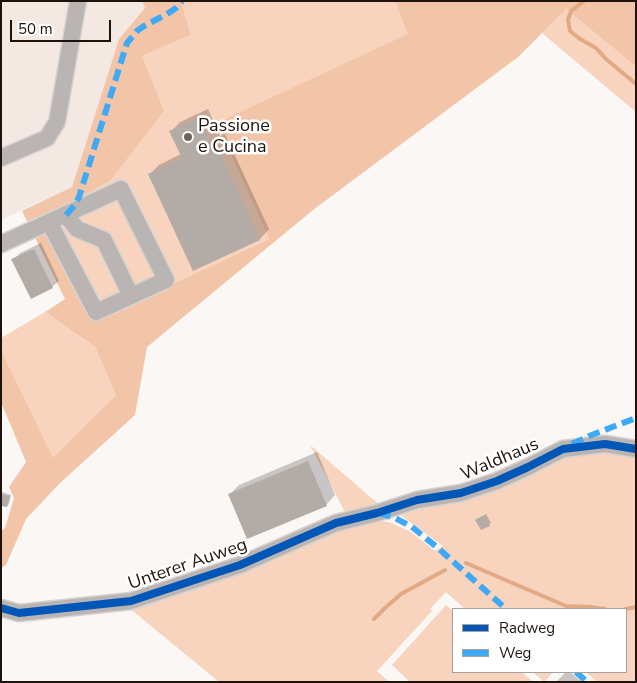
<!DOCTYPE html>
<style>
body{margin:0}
#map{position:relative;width:637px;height:683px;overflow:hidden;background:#fbf7f5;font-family:"Nunito Sans",sans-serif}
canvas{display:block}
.frame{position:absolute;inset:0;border:2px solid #1e130c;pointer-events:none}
.legend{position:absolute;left:452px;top:608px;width:175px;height:65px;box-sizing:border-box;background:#fff;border:1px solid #a5a19e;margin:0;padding:6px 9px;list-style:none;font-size:15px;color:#1e130c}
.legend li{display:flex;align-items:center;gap:10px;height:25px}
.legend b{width:25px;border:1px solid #a5a19e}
.scale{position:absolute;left:10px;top:20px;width:101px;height:22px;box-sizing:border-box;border:2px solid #1e130c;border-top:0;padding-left:6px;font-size:15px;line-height:18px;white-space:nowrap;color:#1e130c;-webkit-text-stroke:4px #fff;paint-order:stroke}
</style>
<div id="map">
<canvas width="637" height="683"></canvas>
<div class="frame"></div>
<ul class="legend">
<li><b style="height:6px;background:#0057b8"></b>Radweg</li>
<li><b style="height:6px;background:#3fa9f5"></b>Weg</li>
</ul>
<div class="scale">50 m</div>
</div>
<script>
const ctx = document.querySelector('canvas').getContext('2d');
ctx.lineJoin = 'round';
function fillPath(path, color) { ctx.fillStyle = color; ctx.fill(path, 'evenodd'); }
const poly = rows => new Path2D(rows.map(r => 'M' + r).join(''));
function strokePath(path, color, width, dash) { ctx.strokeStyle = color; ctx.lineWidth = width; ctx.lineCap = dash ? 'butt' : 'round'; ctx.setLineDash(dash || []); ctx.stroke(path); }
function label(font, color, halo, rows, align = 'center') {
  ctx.font = font + ' "Nunito Sans",sans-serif'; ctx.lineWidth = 5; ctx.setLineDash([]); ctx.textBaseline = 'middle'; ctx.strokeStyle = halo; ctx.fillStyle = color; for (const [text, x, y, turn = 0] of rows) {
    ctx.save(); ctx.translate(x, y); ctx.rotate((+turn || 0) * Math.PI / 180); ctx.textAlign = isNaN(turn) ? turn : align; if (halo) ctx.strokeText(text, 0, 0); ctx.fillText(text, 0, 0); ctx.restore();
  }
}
fillPath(poly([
 [1,1,142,1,145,8,119,39,72,187,1,220]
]), '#f4e9e2');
fillPath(poly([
 [181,1,395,1,409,34,216,123,269,239,93,321,42,218,109,182,142,56,191,35],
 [566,9,636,67,636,112,542,33],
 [45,312,95,347,116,395,53,459,1,350,1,338],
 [310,445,382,507,346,514],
 [606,448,636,453,636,682,597,682,586,672,626,672,626,609,465,609,446,592,430,609,432,611,377,671,389,682,219,682,128,607,338,526,372,519,392,523,411,532,435,551,443,546,396,512,567,452],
 [446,605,453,611,453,672,522,672,533,682,410,682,392,665],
 [533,672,553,672,544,682]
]), '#f8d3bd');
fillPath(poly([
 [142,1,181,1,191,35,142,56,164,111,109,182,42,218,93,321,269,239,216,123,408,34,395,1,636,1,636,67,566,9,518,57,313,210,147,347,135,415,59,484,26,519,6,565,1,568,1,531,5,528,14,498,9,487,26,462,1,402,1,350,53,458,116,395,95,347,45,312,65,299,22,211,72,187,119,39,145,8]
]), '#f3c5a8');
fillPath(poly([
 [208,109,220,136,225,134,269,229,260,239,193,269,150,174,159,165,181,154,171,132,180,122],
 [41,243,59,281,52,287,13,260,20,253],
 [317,452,335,495,326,505,230,494,239,485],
 [2,492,11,495,9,504,7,506,1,505,1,493],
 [486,514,491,523,482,529,479,519],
 [566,672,570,672,582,682,556,682]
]), '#0003');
strokePath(poly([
 [584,1,571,11,568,20,570,31,580,39,596,48,606,59,636,84],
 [466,563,566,606,590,607,605,609],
 [625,609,636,607],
 [374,619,385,608,401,594,445,570]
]), '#e2a985', 4);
fillPath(poly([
 [199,118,211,145,216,143,260,240,193,271,148,174,182,158,169,131],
 [34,249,53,288,31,299,11,259],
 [308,461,327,506,247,539,228,494],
 [1,494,10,496,7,507,1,506],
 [484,515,490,526,481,530,475,520]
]), '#b2aba6');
const minor = poly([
 [1,158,47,138,57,122,78,1],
 [49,222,96,312,131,296],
 [1,244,121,189,166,280,131,296,104,240,77,229,66,215],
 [1,608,19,613,131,601,240,565,336,523,377,513,417,500,461,493,497,481,528,467,563,449,605,444,636,449]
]);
strokePath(minor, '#d7d3d1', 19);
strokePath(minor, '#bab5b2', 16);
strokePath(poly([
 [66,215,75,205,79,197,127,43,137,31,144,26,167,14,176,8,182,1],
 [572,444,589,436,636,418],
 [379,513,395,518,412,527,438,548,506,609],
 [576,672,587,682]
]), '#3fa9f5', 6, [12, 6]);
strokePath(poly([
 [1,608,19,613,131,601,240,565,336,523,377,513,417,500,461,493,497,481,528,467,563,449,605,444,636,449]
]), '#0057b8', 8);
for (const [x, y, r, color] of [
 [188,137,5,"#6b635e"]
]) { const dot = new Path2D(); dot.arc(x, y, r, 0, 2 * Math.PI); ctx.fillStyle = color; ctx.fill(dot); strokePath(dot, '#fff', 2); }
label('18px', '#1e130c', '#fff', [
 ["Passione",198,127],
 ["e Cucina",198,148]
], 'left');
label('18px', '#1e130c', '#fff', [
 ["Waldhaus",500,460,-23],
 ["Unterer Auweg",188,565,-19]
]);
</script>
